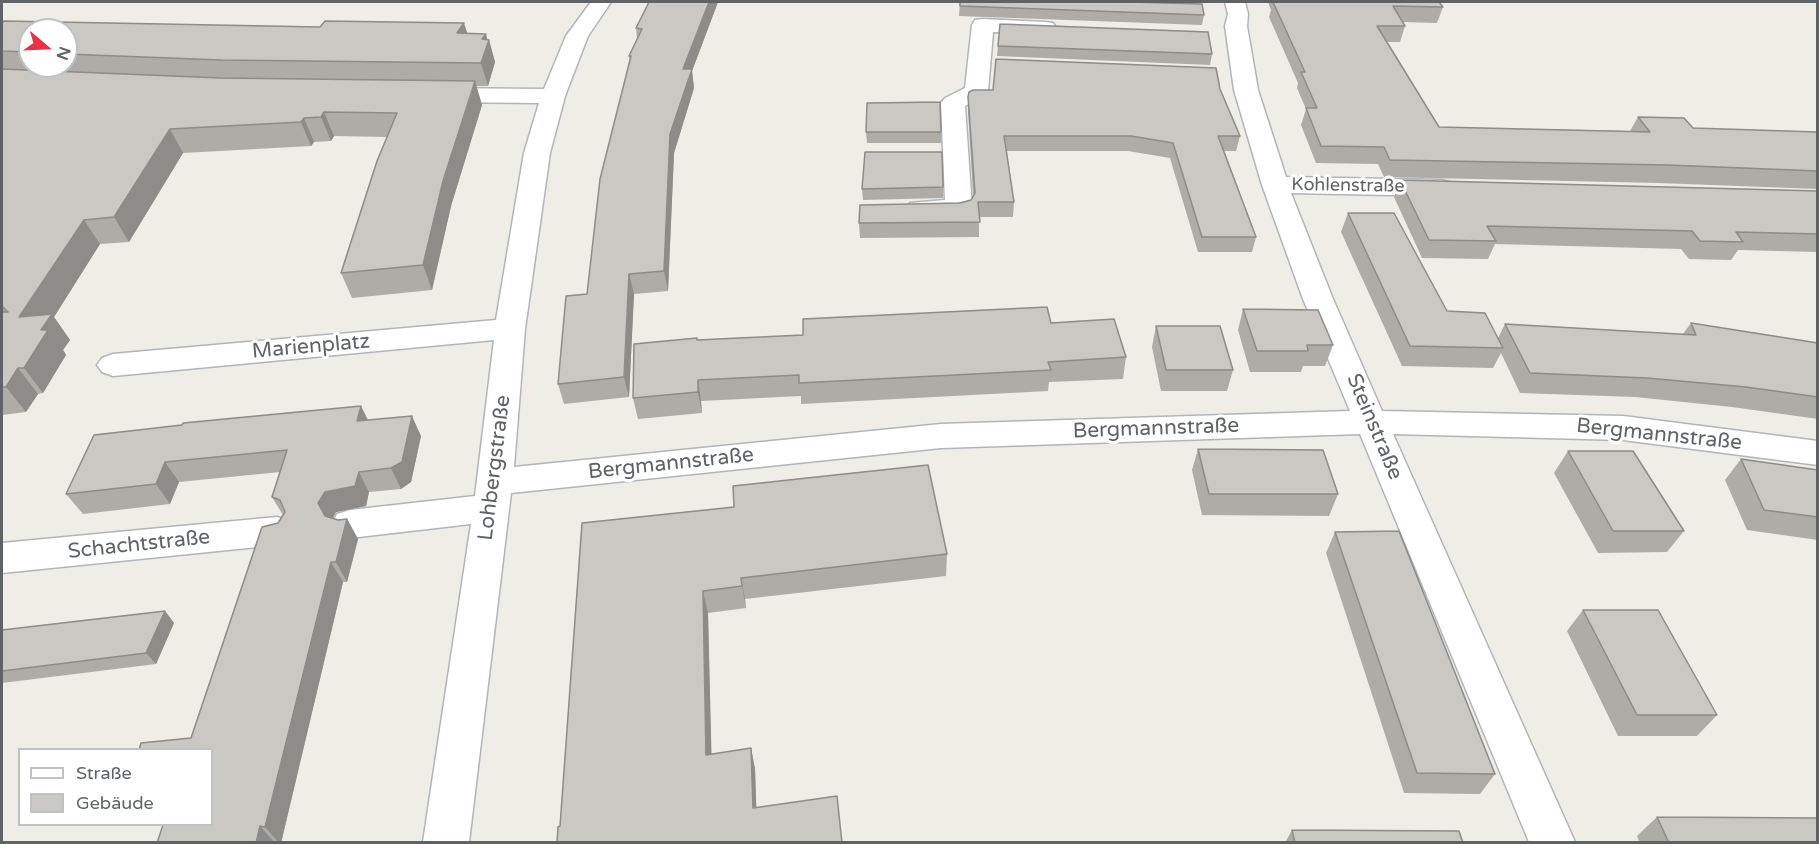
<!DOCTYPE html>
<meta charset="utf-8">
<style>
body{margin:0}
#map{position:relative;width:1819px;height:844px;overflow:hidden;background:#f0ece6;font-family:"Varela Round",sans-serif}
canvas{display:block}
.frame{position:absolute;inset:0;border:3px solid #5e6367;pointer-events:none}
.legend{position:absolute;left:18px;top:748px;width:195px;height:78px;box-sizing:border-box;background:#fff;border:2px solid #bfc1c2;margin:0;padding:8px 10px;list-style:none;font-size:18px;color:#5e6367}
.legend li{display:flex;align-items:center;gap:12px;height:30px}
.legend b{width:30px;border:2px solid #bfc1c2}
.north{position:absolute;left:18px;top:18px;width:60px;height:60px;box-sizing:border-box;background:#fff;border:2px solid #bfc1c2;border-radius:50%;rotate:109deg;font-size:16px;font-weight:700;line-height:24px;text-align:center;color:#5e6367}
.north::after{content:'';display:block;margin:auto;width:21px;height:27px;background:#ec3041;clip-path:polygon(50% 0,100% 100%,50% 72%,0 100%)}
</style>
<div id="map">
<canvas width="1819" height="844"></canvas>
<div class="frame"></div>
<ul class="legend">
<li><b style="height:8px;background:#fff"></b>Straße</li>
<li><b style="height:16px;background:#cbc7c2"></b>Gebäude</li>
</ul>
<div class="north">N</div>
</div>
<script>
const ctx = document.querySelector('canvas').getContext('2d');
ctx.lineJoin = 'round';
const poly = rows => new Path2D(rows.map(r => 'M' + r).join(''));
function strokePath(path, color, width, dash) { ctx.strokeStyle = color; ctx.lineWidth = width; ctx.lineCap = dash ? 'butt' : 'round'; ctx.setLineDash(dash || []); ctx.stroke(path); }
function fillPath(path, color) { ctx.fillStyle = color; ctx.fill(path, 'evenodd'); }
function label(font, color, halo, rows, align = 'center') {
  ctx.font = font + ' "Varela Round",sans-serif'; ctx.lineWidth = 6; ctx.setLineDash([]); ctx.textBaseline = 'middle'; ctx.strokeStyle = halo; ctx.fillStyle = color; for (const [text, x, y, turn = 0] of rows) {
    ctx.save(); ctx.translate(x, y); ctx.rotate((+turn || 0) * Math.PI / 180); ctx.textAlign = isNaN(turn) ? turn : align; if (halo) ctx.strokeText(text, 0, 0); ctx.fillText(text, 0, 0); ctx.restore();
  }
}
const minor = poly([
 [591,2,611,2,588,36,565,96,550,153,525,329,514,467,941,424,1350,411,1303,299,1262,185,1234,90,1225,26,1228,14,1225,2,1245,2,1248,14,1247,26,1258,90,1286,177,1441,180,1450,182,1454,188,1450,194,1441,196,1291,193,1333,299,1382,411,1623,416,1818,441,1818,465,1623,440,1393,434,1575,842,1529,842,1360,434,941,448,511,493,469,842,423,842,471,524,350,538,337,534,332,524,337,514,350,510,475,496,494,340,113,376,102,372,97,365,102,358,113,354,496,320,524,153,539,103,435,102,427,100,423,95,427,90,435,88,544,89,566,36,591,2],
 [983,19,1045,22,1053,23,1056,28,1053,33,1045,34,993,32,988,91,984,96,965,106,972,208,968,214,959,216,919,217,910,215,906,209,910,203,945,200,941,103,945,98,965,88,972,25,975,20,983,19],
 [277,517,290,521,295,531,290,541,277,545,2,573,2,543,277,517]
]);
strokePath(minor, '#b1b5b9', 3);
fillPath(minor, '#fff');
fillPath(poly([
 [649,2,718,2,692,71,694,88,674,153,668,291,634,294,629,397,564,404,558,384,587,294,630,61,629,56,637,38,636,28],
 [960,2,1204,15,1202,25,959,16],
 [1268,2,1439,2,1443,7,1437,23,1403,22,1405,26,1400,42,1387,42,1439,127,1630,131,1638,117,1693,128,1818,132,1818,189,1658,183,1384,177,1378,164,1316,163,1301,125,1306,109,1297,88,1298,83,1269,17,1271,10],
 [2,23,467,33,489,40,495,62,488,86,476,86,482,105,451,206,432,290,352,298,341,273,387,137,334,136,331,141,314,142,311,146,183,153,129,242,100,244,54,317,70,340,63,350,66,355,43,393,38,394,26,412,2,415],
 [30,30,66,30,66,66,30,66],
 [1000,24,1212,54,1210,65,997,56],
 [1220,89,1240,136,1236,151,1224,151,1256,237,1252,252,1198,252,1170,158,1128,151,1007,151,1014,202,1013,217,979,217,979,237,860,238,859,223,971,200,973,195,968,111,968,97],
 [866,132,941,132,941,143,867,143],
 [1400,180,1818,191,1818,252,1738,250,1731,260,1689,259,1681,249,1495,244,1488,259,1422,258,1394,197],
 [943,187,943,198,863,200,862,189],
 [1348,213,1447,311,1498,338,1505,324,1683,334,1691,323,1818,343,1818,419,1732,407,1635,397,1520,393,1501,353,1493,368,1402,366,1341,232],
 [1243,309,1333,345,1325,366,1303,366,1301,372,1250,372,1238,330],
 [1051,323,1126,357,1123,379,1049,382,1048,391,801,404,801,396,701,401,702,413,638,419,633,398,698,340],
 [1156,326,1233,370,1227,391,1161,391,1152,347],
 [368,420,421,436,411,482,401,489,369,492,366,506,336,512,333,518,338,520,347,519,358,539,347,582,343,582,281,843,157,843,191,738,278,523,283,515,272,497,280,472,179,482,170,504,83,514,66,494,94,435],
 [1198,449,1338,494,1329,516,1202,515,1192,470],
 [1568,451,1684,531,1667,552,1598,553,1554,473],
 [1741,459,1818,470,1818,540,1747,530,1725,480],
 [582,523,947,554,946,576,745,599,746,608,708,613,711,754,751,748,755,769,756,807,560,826],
 [1335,532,1495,774,1480,794,1404,793,1326,553],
 [1583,610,1717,715,1697,736,1618,736,1567,631],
 [165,611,174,623,156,664,2,683,2,630],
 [1657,817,1818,843,1640,843,1637,836],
 [1292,830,1463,843,1285,843]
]), '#afaba7');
fillPath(poly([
 [709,2,718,2,692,71,694,88,674,153,668,291,664,271,670,134,683,69],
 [464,23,471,45,457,33],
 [486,34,488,42,489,40,495,62,488,86,481,63,482,39],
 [475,81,482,105,451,206,432,290,423,265,443,181],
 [324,112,334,136,331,141,321,117],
 [304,118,314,142,311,146,301,122],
 [170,129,183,153,129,242,114,217],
 [84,220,100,244,54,317,70,340,63,350,66,355,43,393,24,368,19,317],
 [629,274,634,294,629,397,624,377],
 [18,368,38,394,26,412,6,387],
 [698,380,701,401,702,413,698,392],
 [361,406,371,426,357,421],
 [412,416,421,436,411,482,401,489,391,468],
 [165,462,179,482,170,504,156,484],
 [359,472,369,492,366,506,336,512,330,523,325,516,318,503,325,492],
 [347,519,358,539,347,582,336,562],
 [331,562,343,582,281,843,279,843,265,827],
 [741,578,745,599,746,608,742,586],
 [703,591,708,613,712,775,706,755],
 [165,611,174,623,156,664,146,653],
 [751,748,755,769,757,827,753,808],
 [260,826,275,843,256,843]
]), '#8e8b88');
const building = poly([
 [649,2,709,2,683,69,692,69,670,134,664,271,629,274,624,377,558,384,566,296,587,294,600,179,631,56,629,56,642,29,636,28,649,2],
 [960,2,1130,2,1202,4,1204,15,960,6,960,2],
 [1273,2,1439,2,1443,7,1393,6,1405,26,1377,26,1439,127,1650,132,1638,117,1684,118,1693,128,1817,132,1818,171,1668,165,1390,160,1384,147,1321,146,1306,108,1317,108,1301,72,1305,72,1273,2],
 [4,21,320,27,325,21,464,23,457,33,486,34,482,39,489,40,481,63,221,60,66,54,66,30,30,30,30,52,2,51,2,23,4,21],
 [1000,24,1208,32,1212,54,998,46,1000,24],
 [996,59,1216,68,1220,89,1240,136,1218,136,1256,237,1202,237,1173,143,1131,136,1004,136,1014,202,978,202,980,222,859,223,860,205,960,203,971,200,975,193,968,97,969,92,973,90,993,90,996,59],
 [2,69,221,78,475,81,443,181,423,265,341,273,377,161,397,113,324,112,321,117,304,118,301,122,170,129,114,217,84,220,19,317,52,314,41,330,48,330,24,368,18,368,6,387,2,387,2,312,8,312,2,306,2,69],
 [940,102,941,132,866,132,867,103,940,102],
 [865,152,942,152,943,187,862,189,865,152],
 [1400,180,1818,191,1818,234,1736,232,1743,242,1700,241,1692,231,1487,226,1496,241,1429,240,1400,180],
 [1348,213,1394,213,1447,311,1485,313,1503,348,1410,346,1348,213],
 [1047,307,1051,323,1114,319,1126,357,1048,362,1051,370,799,383,799,375,698,380,698,392,633,398,634,344,697,338,697,340,803,335,803,319,1047,307],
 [1243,309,1318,310,1333,345,1307,345,1308,351,1257,351,1243,309],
 [1691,323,1818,343,1818,397,1746,387,1647,378,1530,373,1505,324,1696,335,1691,323],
 [1156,326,1220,326,1233,370,1166,370,1156,326],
 [361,406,357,421,412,416,402,462,391,468,359,472,355,486,325,492,318,503,325,516,338,520,347,519,336,562,331,562,265,827,260,826,256,843,157,843,163,825,212,825,212,750,139,750,141,743,191,738,262,527,278,523,285,512,280,500,272,497,287,450,165,462,156,484,66,494,94,435,182,425,183,423,361,406],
 [1198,449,1323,450,1338,494,1209,494,1198,449],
 [1568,451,1633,451,1684,531,1613,531,1568,451],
 [1741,459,1818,470,1818,517,1764,510,1741,459],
 [928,465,947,554,741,578,742,586,703,591,706,755,751,748,753,808,837,796,842,843,557,843,558,827,560,826,582,523,734,507,733,486,928,465],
 [1399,531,1495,774,1417,773,1335,532,1399,531],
 [1583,610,1658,610,1717,715,1637,715,1583,610],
 [165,611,146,653,2,671,2,630,165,611],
 [1657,817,1818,818,1818,843,1669,843,1657,817],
 [1292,830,1459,831,1463,843,1295,843,1292,830]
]);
fillPath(building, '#cbc7c2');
strokePath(building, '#8e8b88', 1.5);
label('18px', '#5e6367', '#fff', [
 ["Kohlenstraße",1348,186,1]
]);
label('21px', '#5e6367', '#fff', [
 ["Marienplatz",311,347,-5],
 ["Steinstraße",1374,427,67],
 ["Bergmannstraße",1156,429,-2],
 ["Bergmannstraße",1659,435,6],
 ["Bergmannstraße",671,464,-6],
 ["Lohbergstraße",495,468,-83],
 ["Schachtstraße",139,545,-6]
]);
</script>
